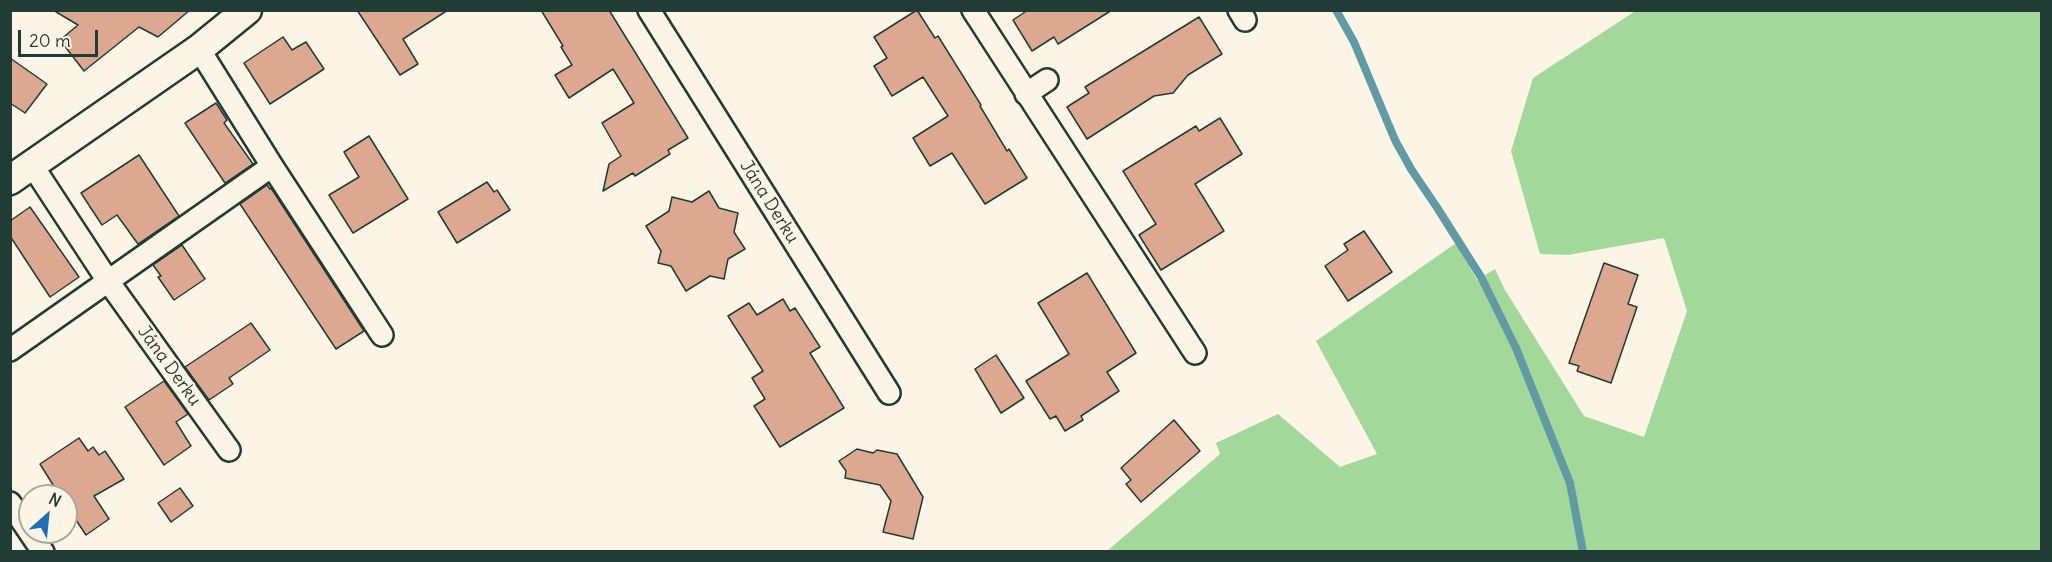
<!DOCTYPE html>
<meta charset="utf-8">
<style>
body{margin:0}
#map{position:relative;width:2052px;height:562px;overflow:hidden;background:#fcf5e5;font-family:Delius,sans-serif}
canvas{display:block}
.frame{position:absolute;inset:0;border:12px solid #1f3d34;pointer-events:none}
.north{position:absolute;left:18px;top:484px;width:60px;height:60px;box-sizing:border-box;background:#fcf5e5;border:2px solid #a4ab9e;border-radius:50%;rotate:27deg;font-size:16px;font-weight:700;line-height:24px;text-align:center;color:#1f3d34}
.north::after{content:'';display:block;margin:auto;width:21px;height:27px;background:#1f6fb2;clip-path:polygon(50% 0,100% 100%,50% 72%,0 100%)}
.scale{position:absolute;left:18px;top:30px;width:80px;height:27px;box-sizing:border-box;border:3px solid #1f3d34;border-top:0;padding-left:8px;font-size:18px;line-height:21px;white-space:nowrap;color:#1f3d34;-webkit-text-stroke:4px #fcf5e5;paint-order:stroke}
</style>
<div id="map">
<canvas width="2052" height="562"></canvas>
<div class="frame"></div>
<div class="north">N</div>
<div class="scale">20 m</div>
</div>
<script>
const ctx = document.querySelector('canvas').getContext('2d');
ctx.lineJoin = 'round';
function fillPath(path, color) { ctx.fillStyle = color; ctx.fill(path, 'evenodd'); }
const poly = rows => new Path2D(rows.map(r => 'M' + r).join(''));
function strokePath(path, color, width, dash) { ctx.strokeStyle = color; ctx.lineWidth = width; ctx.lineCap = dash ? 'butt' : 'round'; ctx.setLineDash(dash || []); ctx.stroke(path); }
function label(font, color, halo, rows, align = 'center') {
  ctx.font = font + ' Delius,sans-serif'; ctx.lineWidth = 4.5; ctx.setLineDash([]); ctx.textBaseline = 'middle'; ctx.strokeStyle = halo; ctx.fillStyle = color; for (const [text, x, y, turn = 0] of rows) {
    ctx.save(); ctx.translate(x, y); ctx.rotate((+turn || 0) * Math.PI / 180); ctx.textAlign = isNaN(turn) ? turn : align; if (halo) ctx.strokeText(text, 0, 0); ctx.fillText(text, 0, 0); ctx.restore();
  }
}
fillPath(poly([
 [1637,10,2041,11,2041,551,1107,551,1220,454,1216,443,1278,414,1340,467,1377,454,1316,341,1456,243,1477,280,1495,269,1505,290,1584,416,1644,437,1687,311,1664,238,1568,255,1540,254,1511,151,1533,78]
]), '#a3d89b');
strokePath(poly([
 [1336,10,1354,42,1395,140,1411,169,1438,209,1481,277,1516,348,1570,483,1583,552]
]), '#609aa2', 8);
const building = poly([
 [53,10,190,10,158,37,139,27,84,71,60,40,78,25,53,10],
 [357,10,448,10,403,39,418,64,400,75,357,10],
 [541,10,609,10,688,138,668,150,670,154,635,176,633,173,603,191,609,164,621,156,602,123,634,103,613,69,569,98,555,75,572,65,561,47,563,46,541,10],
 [917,10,935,38,938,36,981,105,980,106,1007,151,1009,149,1027,178,985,204,952,153,930,166,913,138,948,116,923,77,892,96,874,66,887,58,874,37,917,10],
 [1028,10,1112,10,1058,44,1054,37,1032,51,1013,20,1028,10],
 [1199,17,1222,54,1188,75,1173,93,1154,96,1087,139,1067,107,1089,93,1085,87,1199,17],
 [283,37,292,50,306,42,324,69,270,104,244,63,283,37],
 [10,58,47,84,25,113,10,103,10,58],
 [216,103,227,120,224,123,253,164,225,183,185,123,216,103],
 [1220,118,1242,154,1195,184,1224,231,1161,270,1139,235,1156,224,1123,171,1196,126,1199,131,1220,118],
 [369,136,408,199,353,233,329,195,359,177,344,152,369,136],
 [139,155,179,216,138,244,117,215,102,225,81,193,139,155],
 [487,182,494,192,497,190,510,210,457,243,438,212,487,182],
 [267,185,270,189,271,188,364,331,336,349,240,204,267,185],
 [709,191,719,208,738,213,734,232,745,249,728,259,724,279,710,276,686,291,671,266,658,263,661,251,646,226,669,211,672,197,692,202,709,191],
 [30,207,79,277,50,297,10,236,10,221,30,207],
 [1364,231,1392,272,1348,301,1325,266,1348,250,1344,244,1364,231],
 [182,245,205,279,174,300,158,277,161,276,153,265,182,245],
 [1604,263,1638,275,1628,304,1637,307,1611,383,1577,371,1579,366,1569,363,1604,263],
 [1087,273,1136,353,1107,372,1119,391,1081,416,1083,420,1065,431,1056,416,1050,419,1026,381,1069,354,1038,303,1087,273],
 [783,299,790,311,795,308,820,347,810,353,844,408,780,447,754,406,765,399,752,378,763,371,728,316,749,303,757,315,783,299],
 [251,323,270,350,229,378,233,384,209,400,185,367,251,323],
 [996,355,1024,398,1001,413,975,369,996,355],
 [164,381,188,414,176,422,191,446,164,465,125,407,164,381],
 [1174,420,1200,451,1141,502,1126,484,1131,480,1121,468,1174,420],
 [79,438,88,451,93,447,99,455,105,451,124,479,94,496,109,519,86,535,66,505,66,496,60,496,40,464,79,438],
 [857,449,873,453,877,450,897,454,923,497,913,539,883,532,891,501,880,485,845,478,846,471,839,461,857,449],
 [180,488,193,506,171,522,158,503,180,488]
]);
fillPath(building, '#dca990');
strokePath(building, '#1f3d34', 1.5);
const street = poly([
 [649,10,889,393],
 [973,10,1195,353],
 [1239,10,1245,20],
 [199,49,272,166,382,335],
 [1026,94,1047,80],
 [32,165,108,281,229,450],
 [10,350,272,166],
 [10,503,43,552]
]);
const secondary = poly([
 [10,180,199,49,247,10]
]);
strokePath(street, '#1f3d34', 26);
strokePath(secondary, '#1f3d34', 33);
strokePath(street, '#fcf5e5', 21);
strokePath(secondary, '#fcf5e5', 28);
label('18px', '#1f3d34', '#fcf5e5', [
 ["Jána Derku",769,202,58],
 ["Jána Derku",169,366,54]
]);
</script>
